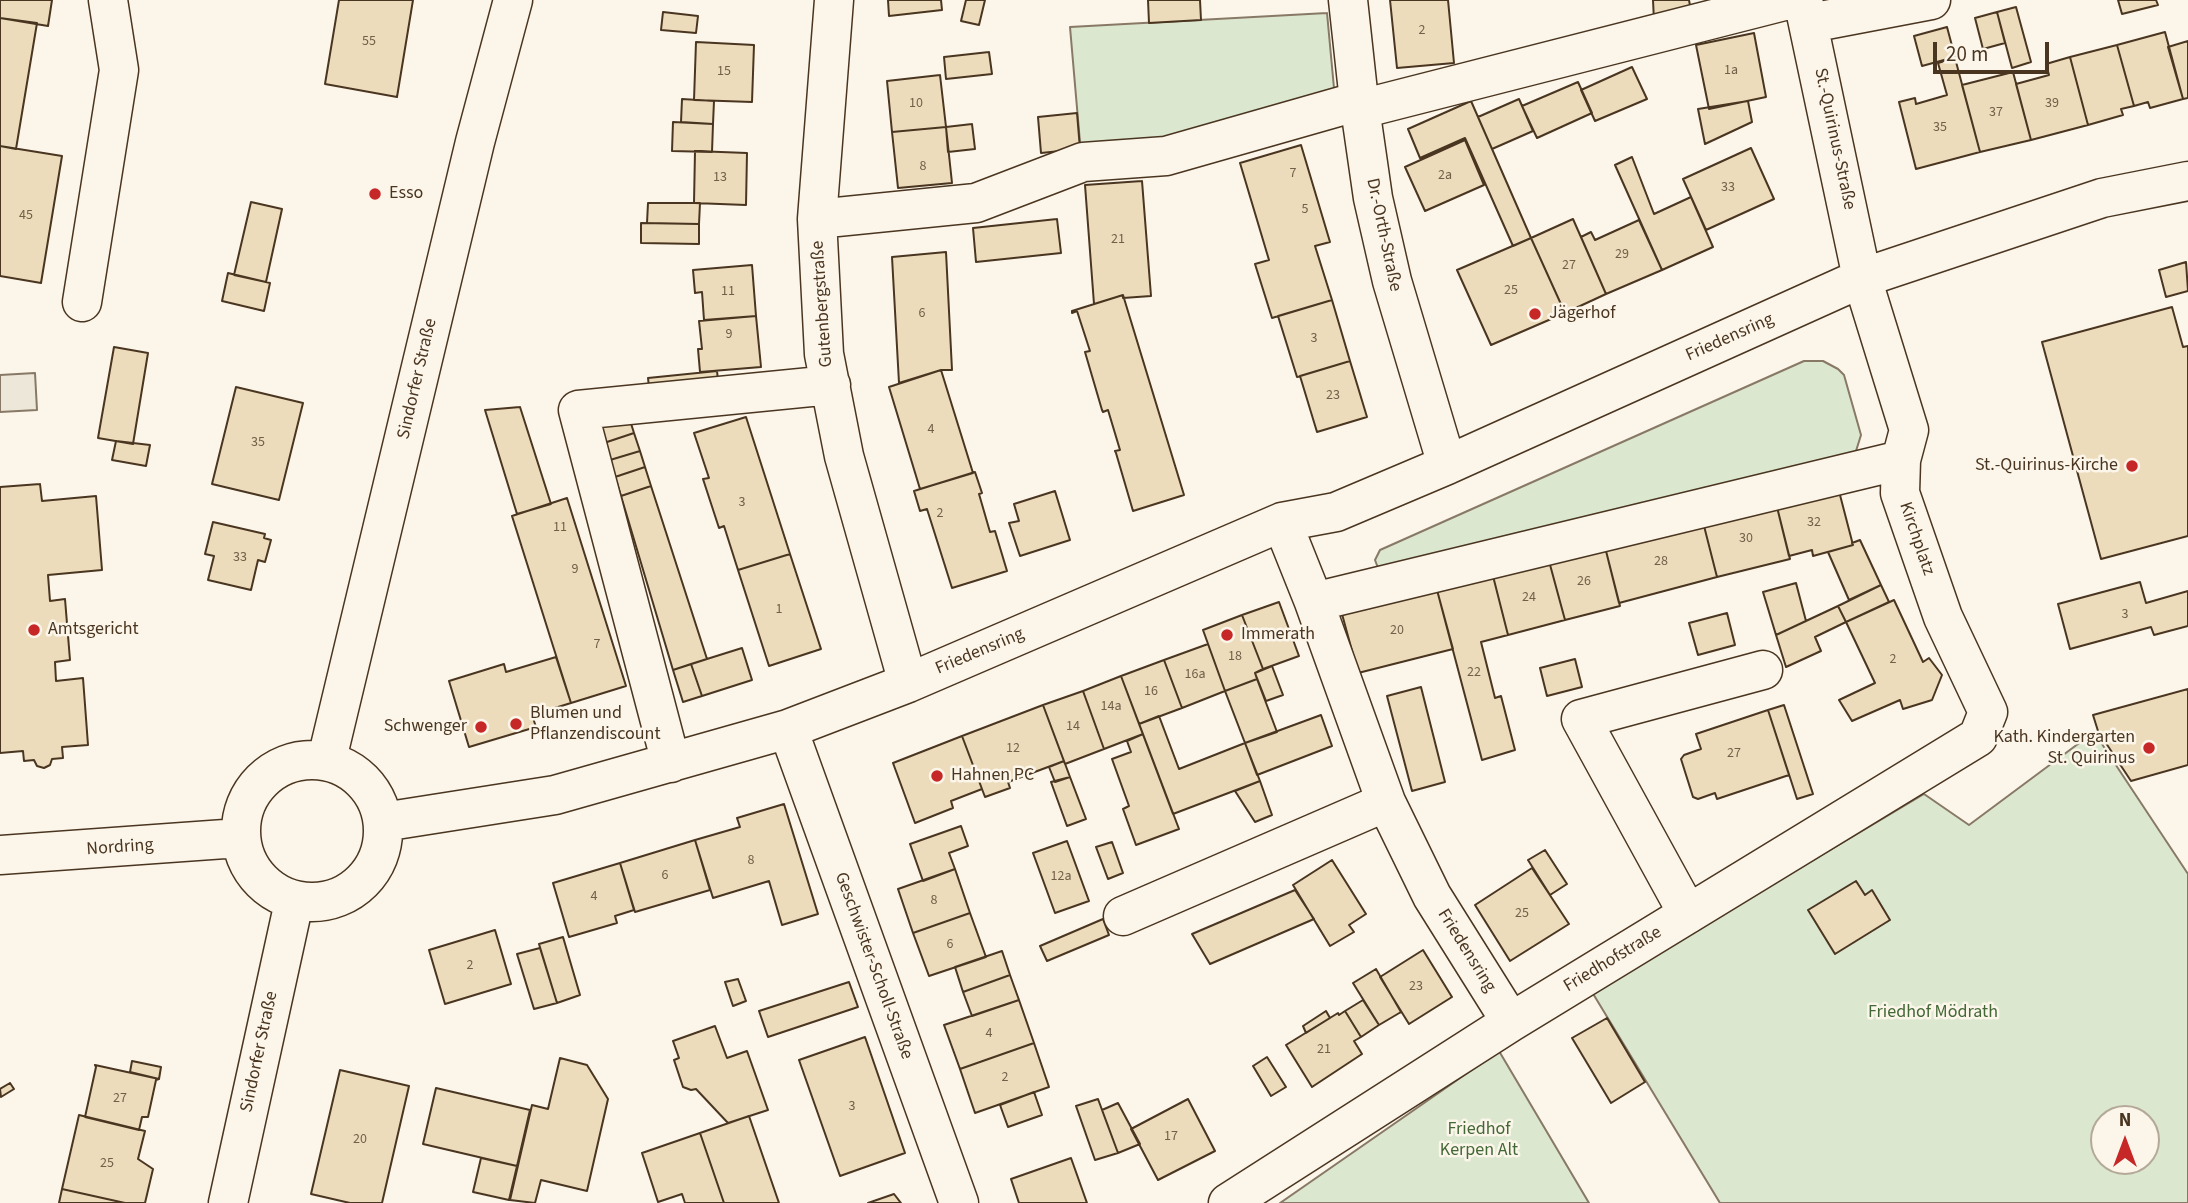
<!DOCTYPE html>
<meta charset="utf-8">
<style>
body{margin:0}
#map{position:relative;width:2188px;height:1203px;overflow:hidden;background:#fbf6e9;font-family:"Source Sans 3",sans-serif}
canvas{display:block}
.north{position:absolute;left:2090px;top:1105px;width:70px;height:70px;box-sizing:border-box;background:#fbf6e9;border:2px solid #b4a999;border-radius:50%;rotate:0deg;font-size:19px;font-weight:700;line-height:28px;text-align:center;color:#4a3520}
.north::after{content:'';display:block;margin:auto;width:24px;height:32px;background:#c62828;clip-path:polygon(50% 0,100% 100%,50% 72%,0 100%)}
.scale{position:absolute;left:1933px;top:42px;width:116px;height:32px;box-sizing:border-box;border:4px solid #4a3520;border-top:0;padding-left:9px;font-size:21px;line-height:24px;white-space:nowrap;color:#4a3520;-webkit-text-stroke:5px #fbf6e9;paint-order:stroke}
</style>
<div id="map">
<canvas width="2188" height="1203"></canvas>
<div class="north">N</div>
<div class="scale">20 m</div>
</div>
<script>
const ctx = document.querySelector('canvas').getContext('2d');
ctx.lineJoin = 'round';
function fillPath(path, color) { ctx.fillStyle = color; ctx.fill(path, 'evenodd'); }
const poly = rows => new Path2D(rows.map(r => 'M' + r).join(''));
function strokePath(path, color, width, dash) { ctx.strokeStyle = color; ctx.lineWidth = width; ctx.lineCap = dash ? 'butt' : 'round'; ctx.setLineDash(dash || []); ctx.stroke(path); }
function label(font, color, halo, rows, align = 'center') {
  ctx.font = font + ' "Source Sans 3",sans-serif'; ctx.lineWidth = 5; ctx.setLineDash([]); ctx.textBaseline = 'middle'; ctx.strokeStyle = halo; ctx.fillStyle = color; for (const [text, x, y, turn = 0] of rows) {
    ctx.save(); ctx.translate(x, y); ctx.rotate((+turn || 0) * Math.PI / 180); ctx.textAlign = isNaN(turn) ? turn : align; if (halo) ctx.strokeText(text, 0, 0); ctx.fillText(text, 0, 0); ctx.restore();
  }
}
const green = poly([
 [1327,13,1335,99,1167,148,1081,154,1070,27,1327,13],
 [1804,361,1823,361,1838,369,1844,375,1861,435,1856,451,1847,457,1378,568,1375,560,1380,550,1804,361],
 [2094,732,2188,874,2188,1203,1720,1203,1592,992,1924,794,1969,825,2094,732],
 [2104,1119,2146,1119,2146,1161,2104,1161,2104,1119],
 [1499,1051,1589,1203,1280,1203,1499,1051]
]);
fillPath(green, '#dce7d0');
strokePath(green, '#887966', 2);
const parking = poly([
 [35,373,37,410,0,412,0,375,35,373]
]);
fillPath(parking, '#ede7d9');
strokePath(parking, '#887966', 2);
const building = poly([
 [0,0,52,0,48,26,0,18,0,0],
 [339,0,413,0,397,97,325,84,339,0],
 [888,0,941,0,942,10,889,16,888,0],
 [966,0,985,0,979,25,961,21,966,0],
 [1148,0,1200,0,1201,20,1149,23,1148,0],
 [1390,0,1448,0,1454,63,1397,68,1390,0],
 [1653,0,1689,0,1691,11,1654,21,1653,0],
 [2118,0,2156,0,2158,5,2122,14,2118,0],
 [2016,7,2031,62,2012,68,1997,12,2016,7],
 [663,12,698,16,696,33,661,30,663,12],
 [1997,12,2005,43,1983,49,1975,18,1997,12],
 [0,18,37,23,16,149,0,146,0,18],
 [1947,27,1955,57,1922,66,1914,36,1947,27],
 [2165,32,2183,99,2150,108,2148,102,2134,106,2117,45,2165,32],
 [1754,33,1766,97,1709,109,1696,45,1754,33],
 [2188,41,2188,98,2183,99,2168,47,2188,41],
 [696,42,754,45,752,102,694,100,696,42],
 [2117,45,2134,106,2121,109,2123,115,2088,125,2070,57,2117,45],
 [989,52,992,74,946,79,944,57,989,52],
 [2070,57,2088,125,2031,140,2016,84,2049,75,2046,64,2070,57],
 [1955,58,1980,152,1916,169,1899,102,1915,98,1916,104,1947,95,1938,63,1955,58],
 [1632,67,1647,99,1595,121,1581,90,1632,67],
 [2013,72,2031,140,1980,152,1962,85,2013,72],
 [940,75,946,127,892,132,887,81,940,75],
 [1578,82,1592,113,1537,138,1522,106,1578,82],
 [682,99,714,101,713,124,681,122,682,99],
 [1519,99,1533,131,1492,149,1478,117,1519,99],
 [1471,101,1531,238,1513,246,1465,138,1420,158,1408,129,1471,101],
 [1748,101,1752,122,1705,144,1698,109,1748,101],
 [1077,113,1080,149,1041,153,1038,117,1077,113],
 [673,122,713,124,712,152,672,151,673,122],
 [972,124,975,149,948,152,946,127,972,124],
 [946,127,952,183,898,188,892,132,946,127],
 [1465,140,1484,185,1425,211,1405,167,1465,140],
 [1301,145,1330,242,1315,246,1332,300,1272,318,1255,264,1269,260,1240,163,1301,145],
 [0,146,62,156,41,283,0,276,0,146],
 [1751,148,1774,199,1706,230,1683,179,1751,148],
 [695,151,747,153,746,205,694,203,695,151],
 [1632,157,1654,214,1691,197,1713,247,1662,270,1615,165,1632,157],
 [1142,181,1151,296,1123,298,1123,295,1094,304,1085,185,1142,181],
 [251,202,282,209,266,282,234,275,251,202],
 [648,203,700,203,699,224,647,223,648,203],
 [1057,219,1061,253,976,262,973,228,1057,219],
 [1573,219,1606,294,1565,313,1531,238,1573,219],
 [1639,220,1662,270,1606,294,1581,237,1591,232,1595,240,1639,220],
 [641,223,699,224,699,244,641,243,641,223],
 [1531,238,1565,313,1491,345,1457,270,1531,238],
 [946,252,952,370,941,370,899,383,892,257,946,252],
 [2186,262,2188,291,2166,297,2159,270,2186,262],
 [752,265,756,316,704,320,702,292,695,293,693,270,752,265],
 [228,273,270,283,264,311,222,301,228,273],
 [1123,295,1184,495,1133,511,1116,453,1115,451,1120,450,1108,410,1103,412,1102,410,1085,352,1090,351,1077,311,1072,313,1072,311,1123,295],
 [1332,300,1350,361,1297,377,1278,316,1332,300],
 [2172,307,2183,347,2188,346,2188,536,2101,559,2042,342,2172,307],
 [756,316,761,367,700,372,698,349,702,349,699,321,756,316],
 [114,347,148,353,133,444,98,438,114,347],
 [1350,361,1367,417,1317,432,1300,376,1350,361],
 [941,370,973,473,920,489,889,387,941,370],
 [717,371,719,389,650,396,648,378,717,371],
 [236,387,303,403,279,500,212,484,236,387],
 [520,407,551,504,517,514,485,410,520,407],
 [628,414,634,433,604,443,598,424,628,414],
 [746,417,790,554,738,570,724,526,719,528,703,479,709,478,694,433,746,417],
 [634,433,640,451,610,460,604,443,634,433],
 [116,441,150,445,146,466,112,460,116,441],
 [640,451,645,467,615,477,610,460,640,451],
 [645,467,651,486,621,496,615,477,645,467],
 [975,472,982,493,979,494,990,532,995,531,1007,571,952,588,927,509,920,511,914,491,975,472],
 [40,484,42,501,96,496,102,570,48,575,50,601,65,599,70,660,55,662,56,681,83,678,88,745,62,747,63,758,52,759,50,765,44,768,37,766,34,760,24,761,23,751,0,753,0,487,40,484],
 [651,486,707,659,673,670,621,496,651,486],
 [1829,489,1840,495,1853,545,1813,556,1812,550,1789,556,1776,503,1829,489],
 [1055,491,1070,540,1020,556,1009,523,1019,521,1014,504,1055,491],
 [567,498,626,686,571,703,512,516,567,498],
 [1776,503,1790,559,1717,577,1703,522,1776,503],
 [213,522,265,534,264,538,271,540,265,562,258,560,251,590,208,580,214,556,205,554,213,522],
 [1703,522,1717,577,1619,603,1605,547,1703,522],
 [1860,540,1881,585,1849,600,1828,552,1853,545,1852,543,1860,540],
 [1605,547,1620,606,1565,620,1549,561,1605,547],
 [790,554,821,649,769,666,738,570,790,554],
 [1549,561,1565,620,1508,635,1493,576,1549,561],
 [1493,576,1508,635,1481,642,1495,698,1501,696,1515,750,1482,760,1437,590,1493,576],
 [2140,582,2146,603,2188,591,2188,626,2154,635,2151,627,2070,649,2058,604,2140,582],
 [1796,583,1806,621,1776,635,1763,592,1796,583],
 [1881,585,1889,602,1846,622,1838,606,1881,585],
 [1437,590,1453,649,1358,673,1342,614,1437,590],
 [1894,600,1923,662,1929,658,1942,675,1932,700,1903,709,1900,700,1852,721,1839,700,1875,683,1846,622,1894,600],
 [1279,602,1299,656,1263,669,1242,615,1279,602],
 [1838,606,1846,622,1815,637,1821,651,1786,667,1776,635,1838,606],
 [1727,613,1735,645,1698,655,1689,623,1727,613],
 [1242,615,1263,669,1255,673,1257,679,1225,691,1203,630,1242,615],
 [1208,644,1225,691,1182,708,1164,660,1208,644],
 [742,648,752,680,702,696,691,664,742,648],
 [556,657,571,703,532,715,536,727,469,747,449,681,504,664,506,672,556,657],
 [1575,659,1582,687,1547,696,1540,668,1575,659],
 [1164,660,1182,708,1139,724,1121,676,1164,660],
 [691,664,702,696,683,702,673,670,691,664],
 [1272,666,1283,695,1266,701,1255,673,1272,666],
 [1121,676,1143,734,1104,749,1083,691,1121,676],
 [1257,679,1277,732,1245,743,1225,691,1257,679],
 [1421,687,1445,782,1412,791,1387,696,1421,687],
 [2188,689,2188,765,2131,781,2098,731,2093,715,2188,689],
 [1083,691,1104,749,1065,764,1043,705,1083,691],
 [1043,705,1064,761,1008,782,1010,788,985,797,962,736,1043,705],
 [1784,705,1813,794,1797,799,1768,710,1784,705],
 [1768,710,1789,775,1717,799,1715,793,1698,799,1693,797,1681,759,1684,755,1701,749,1696,734,1768,710],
 [1321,715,1332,746,1257,775,1245,743,1321,715],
 [1159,716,1179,769,1245,743,1260,781,1173,814,1139,724,1159,716],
 [1143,734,1179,829,1136,845,1123,809,1129,806,1112,759,1131,752,1127,741,1143,734],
 [962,736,982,789,951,801,953,808,915,823,893,763,962,736],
 [1064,761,1070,777,1055,782,1049,767,1064,761],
 [1070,777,1086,819,1067,826,1051,782,1070,777],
 [1260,781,1272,815,1255,822,1235,791,1260,781],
 [784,804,818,914,782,925,769,881,713,898,695,840,740,827,737,818,784,804],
 [961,826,968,846,949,853,955,869,923,881,910,844,961,826],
 [695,840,710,890,635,912,620,863,695,840],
 [1067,841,1089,901,1055,913,1033,853,1067,841],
 [1112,842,1123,873,1108,879,1096,847,1112,842],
 [1545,850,1567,884,1550,895,1528,860,1545,850],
 [1332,860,1366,914,1349,925,1354,932,1330,946,1293,885,1332,860],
 [620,863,634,910,615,916,617,923,569,937,553,883,620,863],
 [1532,868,1569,924,1510,961,1475,905,1532,868],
 [955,869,970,913,913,933,898,889,955,869],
 [1856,881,1865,895,1872,890,1890,920,1835,954,1808,910,1856,881],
 [1295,890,1314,919,1210,964,1192,934,1295,890],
 [970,913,986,957,929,976,913,933,970,913],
 [1103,919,1109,935,1047,961,1040,946,1103,919],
 [495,930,511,984,445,1004,429,950,495,930],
 [563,937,580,995,557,1003,539,944,563,937],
 [540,948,557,1003,534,1009,517,954,540,948],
 [1423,950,1452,997,1409,1024,1380,977,1423,950],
 [1002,951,1010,975,963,992,955,967,1002,951],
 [1376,969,1401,1012,1379,1025,1353,983,1376,969],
 [1010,975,1019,1000,972,1016,963,992,1010,975],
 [738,979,746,1001,733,1006,725,982,738,979],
 [849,982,858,1007,768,1037,759,1011,849,982],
 [1019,1000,1034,1043,960,1069,944,1025,1019,1000],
 [1363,1000,1379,1025,1361,1037,1345,1011,1363,1000],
 [1326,1011,1330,1018,1306,1033,1303,1026,1326,1011],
 [1345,1011,1361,1037,1354,1041,1362,1054,1312,1087,1286,1045,1338,1013,1339,1015,1345,1011],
 [1607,1018,1645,1082,1611,1103,1572,1038,1607,1018],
 [715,1026,727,1058,747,1051,768,1110,728,1123,696,1089,691,1090,683,1087,674,1060,679,1058,673,1041,715,1026],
 [865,1037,905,1153,840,1176,799,1060,865,1037],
 [1034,1043,1049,1087,975,1113,960,1069,1034,1043],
 [1267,1057,1286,1087,1271,1096,1253,1066,1267,1057],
 [560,1058,587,1065,608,1099,587,1191,541,1180,535,1203,510,1200,532,1105,548,1109,560,1058],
 [132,1061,161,1067,159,1079,130,1072,132,1061],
 [95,1065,159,1079,156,1080,148,1117,142,1117,139,1130,85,1117,96,1067,95,1065],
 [340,1070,409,1086,382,1203,350,1203,311,1194,340,1070],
 [10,1083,14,1089,1,1097,0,1089,10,1083],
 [436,1088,530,1110,517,1166,423,1144,436,1088],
 [1034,1092,1042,1115,1008,1127,1000,1105,1034,1092],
 [1098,1099,1118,1153,1095,1160,1076,1106,1098,1099],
 [1188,1099,1215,1151,1158,1180,1131,1129,1188,1099],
 [1118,1103,1140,1144,1118,1153,1102,1110,1118,1103],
 [79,1115,145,1131,138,1159,153,1169,145,1203,125,1203,62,1189,79,1115],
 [749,1116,779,1203,724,1203,700,1133,749,1116],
 [700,1133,724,1203,685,1203,682,1194,658,1202,642,1153,700,1133],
 [481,1158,517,1166,509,1200,473,1192,481,1158],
 [1071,1158,1087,1203,1019,1203,1011,1179,1071,1158],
 [62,1189,125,1203,59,1203,62,1189],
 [894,1194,901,1203,868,1203,894,1194]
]);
fillPath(building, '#ecdcbc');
strokePath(building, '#4a3520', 2);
const minor = poly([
 [834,0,817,219,824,354,844,456,908,683],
 [1348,0,1359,101,1373,198,1392,281,1447,465],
 [1810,23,1931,0],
 [1361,109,1788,0],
 [817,219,976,203,1083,162,1166,156,1359,101],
 [82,302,119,70,108,0],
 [1282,522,1314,602,1901,460],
 [1314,602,1386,802,1432,896,1511,1022],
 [788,729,959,1203],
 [327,759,475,142,513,0],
 '241 831a71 71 0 1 1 142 0a71 71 0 1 1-142 0Z',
 [671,763,578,410,831,385],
 [383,822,555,795,788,729,908,683,1282,522,1336,512,1447,465,1862,278,2102,198,2188,181],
 [0,855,239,838],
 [1688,914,1581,719,1763,670],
 [1123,916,1386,802],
 [228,1203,294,902],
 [1228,1203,1511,1022,1978,737,1988,712,1943,617,1900,493,1901,460,1909,430,1862,278,1803,0]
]);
strokePath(minor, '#4a3520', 41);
strokePath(minor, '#fbf6e9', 38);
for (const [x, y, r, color] of [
 [375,194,7,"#c62828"],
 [1535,314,7,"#c62828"],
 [2132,466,7,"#c62828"],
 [34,630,7,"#c62828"],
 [1227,635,7,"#c62828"],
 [516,724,7,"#c62828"],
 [481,727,7,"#c62828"],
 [2149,748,7,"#c62828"],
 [937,776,7,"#c62828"]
]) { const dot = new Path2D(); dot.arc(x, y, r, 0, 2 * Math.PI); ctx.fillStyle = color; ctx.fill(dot); strokePath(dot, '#fbf6e9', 2.5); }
label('14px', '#725f47', null, [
 ["2",1422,31],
 ["55",369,42],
 ["1a",1731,71],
 ["15",724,72],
 ["10",916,104],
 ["39",2052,104],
 ["37",1996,113],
 ["35",1940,128],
 ["8",923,167],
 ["7",1293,174],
 ["2a",1445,176],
 ["13",720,178],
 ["33",1728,188],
 ["5",1305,210],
 ["45",26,216],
 ["21",1118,240],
 ["29",1622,255],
 ["27",1569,266],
 ["25",1511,291],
 ["11",728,292],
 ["6",922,314],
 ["9",729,335],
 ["3",1314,339],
 ["23",1333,396],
 ["4",931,430],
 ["35",258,443],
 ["3",742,503],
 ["2",940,514],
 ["32",1814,523],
 ["11",560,528],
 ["30",1746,539],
 ["33",240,558],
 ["28",1661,562],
 ["9",575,570],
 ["26",1584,582],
 ["24",1529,598],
 ["1",779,610],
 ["3",2125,615],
 ["20",1397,631],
 ["7",597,645],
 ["18",1235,657],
 ["2",1893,660],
 ["22",1474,673],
 ["16a",1195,675],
 ["16",1151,692],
 ["14a",1111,707],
 ["14",1073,727],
 ["12",1013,749],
 ["27",1734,754],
 ["8",751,861],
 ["6",665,876],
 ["12a",1061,877],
 ["4",594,897],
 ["8",934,901],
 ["25",1522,914],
 ["6",950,945],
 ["2",470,966],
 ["23",1416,987],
 ["4",989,1034],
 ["21",1324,1050],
 ["2",1005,1078],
 ["27",120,1099],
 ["3",852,1107],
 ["17",1171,1137],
 ["20",360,1140],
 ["25",107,1164]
]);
label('18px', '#4a3520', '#fbf6e9', [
 ["St.-Quirinus-Straße",1834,139,78],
 ["Dr.-Orth-Straße",1383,235,78],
 ["Gutenbergstraße",823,304,-94],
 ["Friedensring",1730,338,-24],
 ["Sindorfer Straße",418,379,-77],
 ["Kirchplatz",1916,539,71],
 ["Friedensring",980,652,-23],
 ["Nordring",120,848,-4],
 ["Friedensring",1466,951,58],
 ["Friedhofstraße",1613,960,-31],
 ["Geschwister-Scholl-Straße",873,966,70],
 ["Sindorfer Straße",260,1052,-78]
]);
label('18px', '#4a3520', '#fbf6e9', [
 ["Esso",389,194],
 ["Jägerhof",1549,314],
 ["St.-Quirinus-Kirche",2118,466,"right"],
 ["Amtsgericht",48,630],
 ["Immerath",1241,635],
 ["Blumen und",530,714],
 ["Pflanzendiscount",530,735],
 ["Schwenger",467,727,"right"],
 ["Kath. Kindergarten",2135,738,"right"],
 ["St. Quirinus",2135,759,"right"],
 ["Hahnen PC",951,776]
], 'left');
label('18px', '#436837', '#fbf6e9', [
 ["Friedhof Mödrath",1933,1013],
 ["Friedhof",1479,1130],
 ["Kerpen Alt",1479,1151]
]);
</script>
